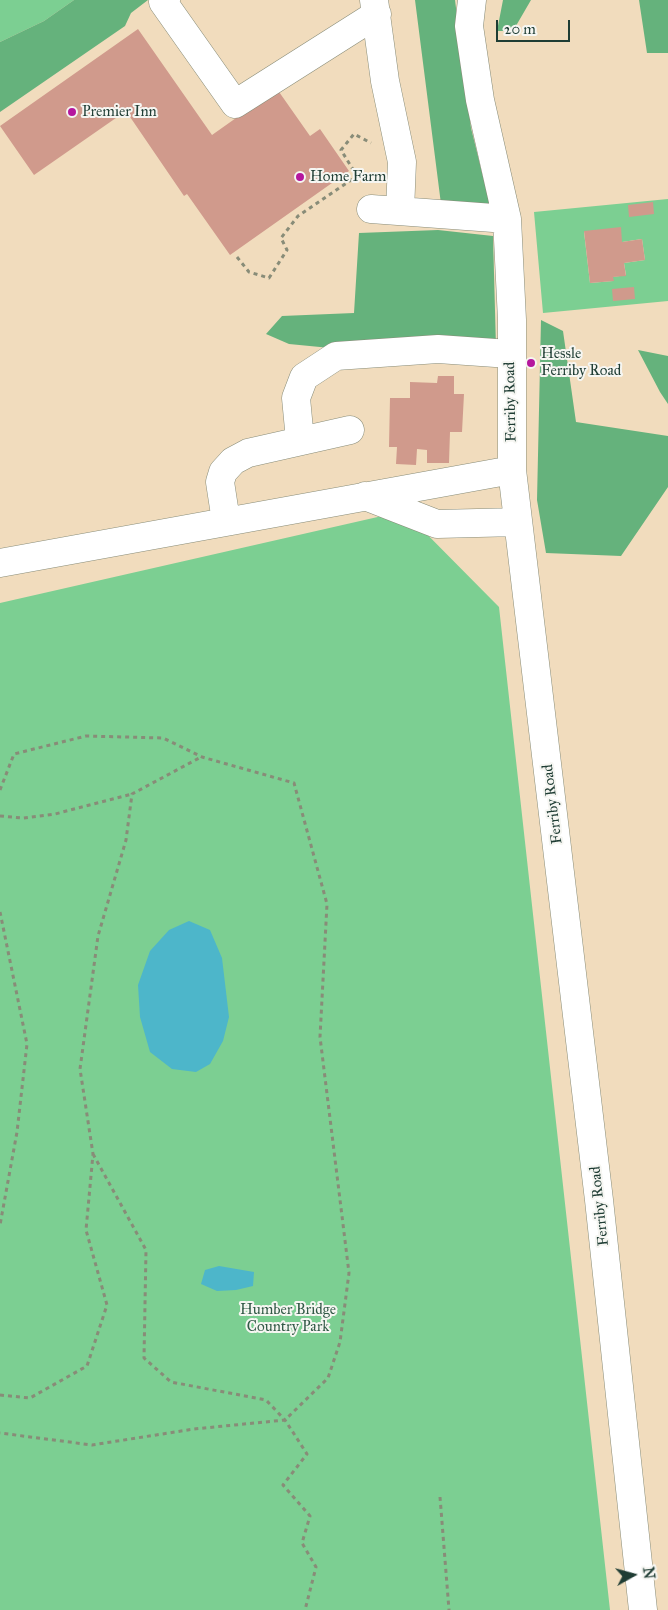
<!DOCTYPE html>
<style>
body{margin:0}
#map{position:relative;width:668px;height:1610px;overflow:hidden;background:#f1dcbd;font-family:"IM FELL Great Primer",serif}
canvas{display:block}
.north{position:absolute;left:608px;top:1550px;width:50px;height:50px;-webkit-text-stroke:4px #f6f6f2;paint-order:stroke;rotate:83deg;font-size:14px;font-weight:700;line-height:20px;text-align:center;color:#1f3d34}
.north::after{content:'';display:block;margin:auto;width:18px;height:22px;background:#1f3d34;clip-path:polygon(50% 0,100% 100%,50% 72%,0 100%)}
.scale{position:absolute;left:496px;top:20px;width:74px;height:22px;box-sizing:border-box;border:2px solid #1f3d34;border-top:0;padding-left:6px;font-size:15px;line-height:18px;white-space:nowrap;color:#1f3d34;-webkit-text-stroke:4px #f6f6f2;paint-order:stroke}
</style>
<div id="map">
<canvas width="668" height="1610"></canvas>
<div class="north">N</div>
<div class="scale">20 m</div>
</div>
<script>
const ctx = document.querySelector('canvas').getContext('2d');
ctx.lineJoin = 'round';
function fillPath(path, color) { ctx.fillStyle = color; ctx.fill(path, 'evenodd'); }
const poly = rows => new Path2D(rows.map(r => 'M' + r).join(''));
function strokePath(path, color, width, dash) { ctx.strokeStyle = color; ctx.lineWidth = width; ctx.lineCap = dash ? 'butt' : 'round'; ctx.setLineDash(dash || []); ctx.stroke(path); }
function label(font, color, halo, rows, align = 'center') {
  ctx.font = font + ' "IM FELL Great Primer",serif'; ctx.lineWidth = 4; ctx.setLineDash([]); ctx.textBaseline = 'middle'; ctx.strokeStyle = halo; ctx.fillStyle = color; for (const [text, x, y, turn = 0] of rows) {
    ctx.save(); ctx.translate(x, y); ctx.rotate((+turn || 0) * Math.PI / 180); ctx.textAlign = isNaN(turn) ? turn : align; if (halo) ctx.strokeText(text, 0, 0); ctx.fillText(text, 0, 0); ctx.restore();
  }
}
fillPath(poly([
 [0,0,74,0,44,21,0,42],
 [668,199,668,301,543,313,534,212],
 [584,232,622,242,642,239,645,260,624,263,626,275,613,277,613,281,590,283],
 [404,511,499,607,610,1610,0,1610,0,603]
]), '#7ccf92');
fillPath(poly([
 [74,0,148,0,131,13,125,26,0,112,0,42,44,21],
 [415,0,455,0,471,128,491,209,441,204],
 [503,0,531,0,513,31,497,31],
 [639,0,668,0,668,53,647,53],
 [438,230,493,236,496,348,351,350,289,344,266,334,282,316,354,313,359,233],
 [541,320,563,331,576,422,668,436,668,487,621,556,546,553,537,500],
 [638,350,668,356,668,404,660,392]
]), '#65b27c');
fillPath(poly([
 [189,921,210,930,222,958,229,1017,223,1041,210,1064,196,1072,172,1069,150,1052,140,1017,138,985,150,951,169,930],
 [219,1266,254,1272,253,1286,236,1290,217,1291,201,1284,205,1270]
]), '#4db6ca');
fillPath(poly([
 [138,29,212,135,277,89,310,136,320,129,349,171,230,255,187,194,184,196,126,111,34,175,0,126],
 [653,202,654,214,629,217,628,205],
 [621,227,622,242,642,239,645,260,624,263,626,276,613,277,614,281,590,283,584,231],
 [634,287,635,299,613,301,612,289],
 [438,376,454,376,454,394,464,394,462,432,450,432,449,463,427,463,427,450,417,449,416,465,396,464,397,447,389,447,390,398,410,398,410,382,437,383]
]), '#d09a8c');
const minor = poly([
 [166,0,163,2,235,104,377,14],
 [374,0,385,81,402,162,400,211],
 [472,0,469,26,480,100,507,219,512,320,512,470,599,1200,643,1610],
 [371,209,507,219],
 [300,440,296,398,304,377,336,356,438,349,510,354],
 [365,496,437,524,518,522],
 [226,521,220,482,223,472,233,461,248,453,350,430],
 [0,563,512,470]
]);
strokePath(minor, '#888c78', 29);
strokePath(poly([
 [237,257,249,272,269,278,287,250,281,238,298,216,357,176,341,150,354,134,371,143],
 [0,790,14,754,86,736,163,738,202,757,294,783,327,904,320,1037,349,1273,340,1342,328,1378,285,1420,194,1429,92,1445,0,1433],
 [0,816,23,818,55,814,132,794],
 [0,912,27,1044,17,1132,0,1225],
 [93,1154,146,1250,144,1358,171,1382,266,1400,285,1420,307,1454,283,1485,310,1516,302,1543,316,1567,305,1610],
 [0,1395,30,1398,87,1366,107,1305,86,1230,93,1154,80,1069,98,936,126,840,132,794,201,757],
 [440,1497,449,1610]
]), '#888c78', 3, [4, 4]);
strokePath(minor, '#fff', 28);
for (const [x, y, r, color] of [
 [72,112,5,"#b5179e"],
 [300,177,5,"#b5179e"],
 [531,363,5,"#b5179e"]
]) { const dot = new Path2D(); dot.arc(x, y, r, 0, 2 * Math.PI); ctx.fillStyle = color; ctx.fill(dot); strokePath(dot, '#f6f6f2', 2); }
label('15px', '#1f3d34', '#f6f6f2', [
 ["Premier Inn",82,112],
 ["Home Farm",310,177],
 ["Hessle",541,354],
 ["Ferriby Road",541,371]
], 'left');
label('15px', '#1f3d34', '#f6f6f2', [
 ["Ferriby Road",511,402,-91],
 ["Ferriby Road",553,804,-97],
 ["Ferriby Road",600,1206,-96]
]);
label('15px', '#325a47', '#f6f6f2', [
 ["Humber Bridge",288,1310],
 ["Country Park",288,1327]
]);
</script>
